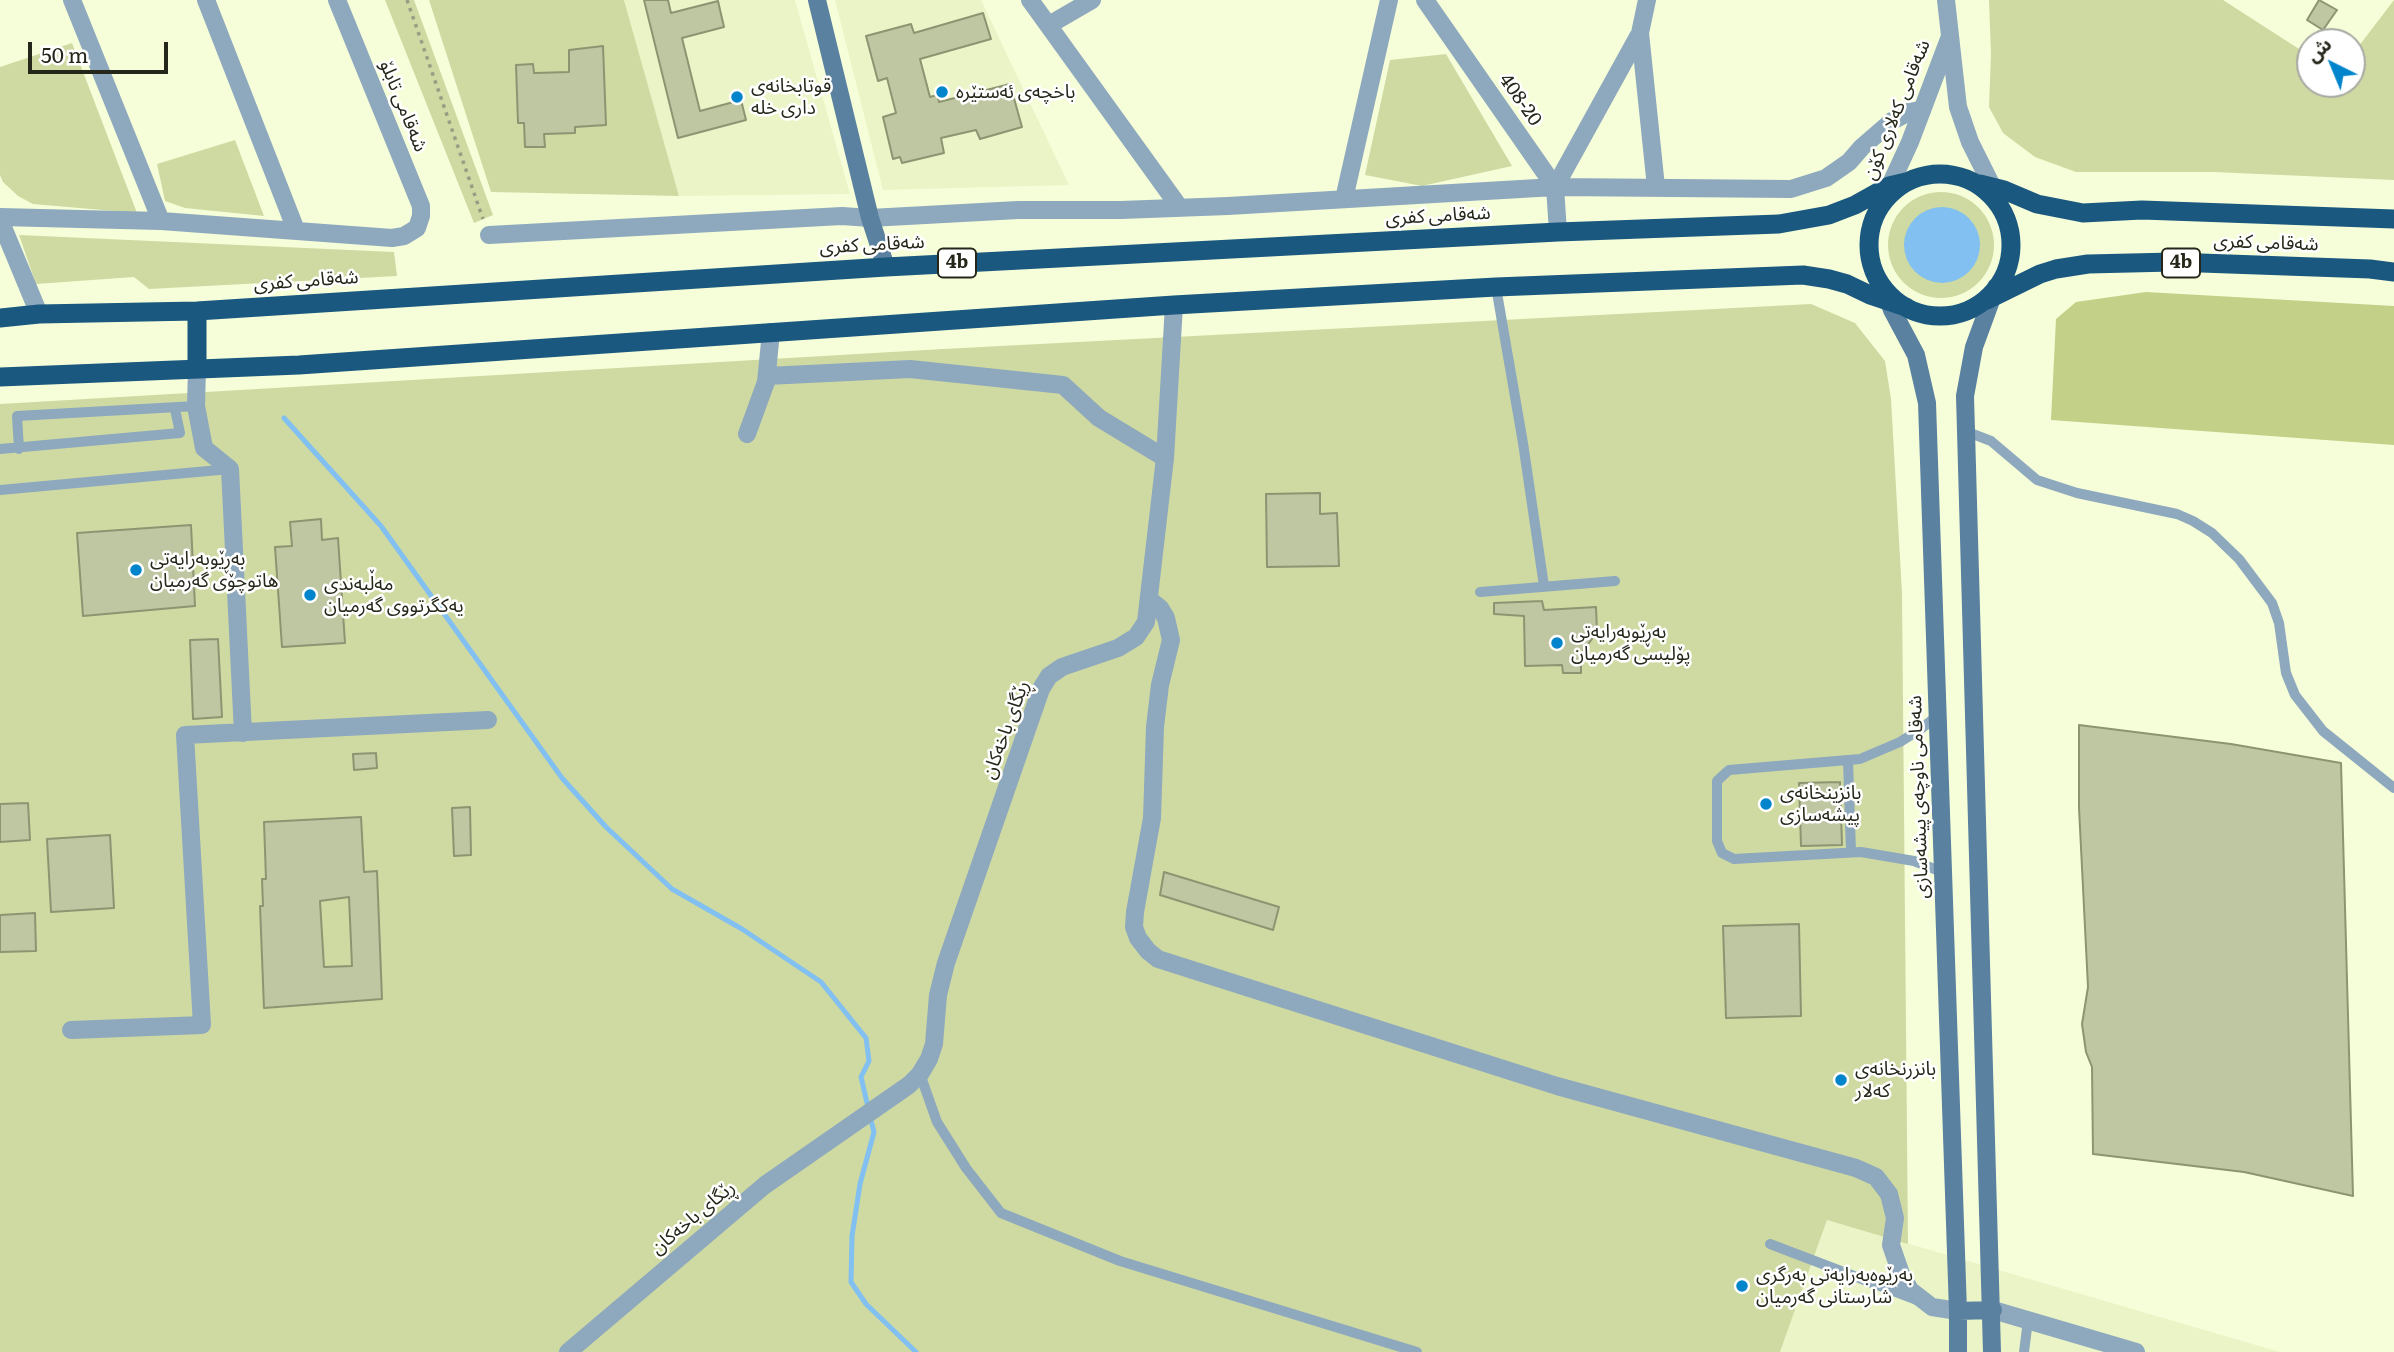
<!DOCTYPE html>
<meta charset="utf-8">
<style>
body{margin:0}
#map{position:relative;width:2394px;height:1352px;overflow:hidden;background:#f6fed9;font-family:Literata,"Noto Sans Arabic",serif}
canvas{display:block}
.north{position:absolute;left:2296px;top:28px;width:70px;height:70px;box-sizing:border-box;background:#fff;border:2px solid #a7a9a3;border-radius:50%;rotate:317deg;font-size:19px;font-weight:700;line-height:28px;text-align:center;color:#242719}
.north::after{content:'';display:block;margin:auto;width:24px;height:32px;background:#0084cb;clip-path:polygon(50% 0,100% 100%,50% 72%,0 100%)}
.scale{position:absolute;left:28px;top:42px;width:140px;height:32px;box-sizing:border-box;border:4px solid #242719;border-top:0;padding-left:9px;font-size:21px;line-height:24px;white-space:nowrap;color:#242719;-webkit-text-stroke:5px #fff;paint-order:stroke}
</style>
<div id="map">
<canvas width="2394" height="1352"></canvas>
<div class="north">ش</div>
<div class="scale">50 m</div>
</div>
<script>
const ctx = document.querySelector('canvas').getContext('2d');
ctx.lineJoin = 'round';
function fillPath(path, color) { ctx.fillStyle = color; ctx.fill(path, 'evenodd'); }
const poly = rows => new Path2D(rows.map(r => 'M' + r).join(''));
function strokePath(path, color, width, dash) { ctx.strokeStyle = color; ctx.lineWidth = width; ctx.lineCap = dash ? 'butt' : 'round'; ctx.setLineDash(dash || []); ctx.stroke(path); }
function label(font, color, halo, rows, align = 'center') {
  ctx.font = font + ' Literata,"Noto Sans Arabic",serif'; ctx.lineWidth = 5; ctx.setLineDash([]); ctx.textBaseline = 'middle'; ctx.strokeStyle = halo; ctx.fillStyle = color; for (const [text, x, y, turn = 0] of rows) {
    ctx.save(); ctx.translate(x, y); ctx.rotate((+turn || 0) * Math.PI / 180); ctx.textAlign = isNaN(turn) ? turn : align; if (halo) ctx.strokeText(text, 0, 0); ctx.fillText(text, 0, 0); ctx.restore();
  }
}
fillPath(poly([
 [624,0,795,0,850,194,679,196],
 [835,0,981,0,1069,185,883,190],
 [1827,1220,2280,1352,1780,1352]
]), '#eaf4c7');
fillPath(poly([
 [385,0,414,0,493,215,474,223],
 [429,0,624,0,679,196,491,192],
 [1989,0,2223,0,2310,56,2310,84,2352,84,2352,55,2394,0,2394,180,2214,172,2076,172,2035,157,2003,133,1989,107,1991,54],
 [72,43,137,213,33,204,18,196,3,182,0,175,0,67],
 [1446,54,1512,166,1422,186,1365,175,1390,60],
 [235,140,264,216,185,208,165,201,157,164],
 '1888 245a53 53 0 1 1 106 0a53 53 0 1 1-106 0Z',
 [19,235,394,252,397,276,149,289,134,277,36,284],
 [1811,304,1855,323,1885,361,1891,399,1902,593,1908,1244,1827,1220,1780,1352,0,1352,0,404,943,349]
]), '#cfdaa2');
fillPath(poly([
 [2146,292,2394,306,2394,445,2051,420,2056,319,2076,302]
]), '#c2d088');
fillPath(poly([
 '1904 245a38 38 0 1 1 76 0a38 38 0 1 1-76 0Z'
]), '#81c0f1');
strokePath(poly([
 [284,418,381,526,562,778,606,827,672,889,742,929,821,982,866,1038,869,1061,861,1077,868,1107],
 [870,1117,874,1132,860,1184,852,1236,851,1282,866,1304,916,1352]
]), '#81c0f1', 5);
const building = poly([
 [644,0,668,0,671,13,718,1,724,27,682,38,700,111,741,100,746,120,678,138,644,0],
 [2319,0,2337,10,2323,30,2307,20,2319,0],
 [983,13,991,39,920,59,930,97,937,95,939,102,1010,84,1022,127,980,139,976,130,941,138,944,153,902,163,900,157,893,159,883,117,896,113,887,78,878,81,866,36,911,24,914,33,983,13],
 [603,46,606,125,575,127,575,133,544,134,545,147,525,147,524,123,518,123,516,65,533,64,534,73,569,72,569,50,603,46],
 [1320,493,1320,514,1337,513,1339,566,1267,567,1266,494,1320,493],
 [321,519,322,540,338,538,345,643,282,647,275,547,292,546,290,522,321,519],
 [191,525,195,606,83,616,77,533,191,525],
 [1542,601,1544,610,1596,607,1597,632,1581,654,1581,673,1563,673,1562,665,1525,666,1524,616,1494,614,1494,603,1542,601],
 [218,639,222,717,193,719,190,640,218,639],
 [2079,725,2231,744,2341,763,2353,1196,2244,1172,2093,1154,2092,1067,2086,1052,2082,1024,2088,987,2079,808,2079,725],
 [376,753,377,768,354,770,353,754,376,753],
 [1840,782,1842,845,1801,846,1799,783,1840,782],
 [28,803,30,840,0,842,0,804,28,803],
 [470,807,471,855,454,856,452,808,470,807],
 [361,817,364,872,377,871,382,999,264,1008,260,906,263,906,262,879,266,879,264,822,361,817],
 [349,897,352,966,324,967,320,901,349,897],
 [110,835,114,908,51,912,47,839,110,835],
 [1164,872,1279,907,1273,930,1160,895,1164,872],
 [35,913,36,951,0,952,0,915,35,913],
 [1799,924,1801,1016,1726,1018,1723,926,1799,924]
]);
fillPath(building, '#bfc6a2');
strokePath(building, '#8d9472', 2);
strokePath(poly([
 [407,0,483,219]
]), '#989d83', 3.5, [3.5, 5]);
strokePath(poly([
 [1496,287,1523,443,1544,586],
 [1965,431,1991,441,2037,480,2077,493,2177,514,2193,521,2212,533,2239,559,2272,603,2279,623,2286,673,2295,695,2323,731,2394,788],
 [0,449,180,433,175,409],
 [19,449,17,416,196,406],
 [0,490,230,469],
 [1480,592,1615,581],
 [1937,716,1922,728,1900,742,1860,759,1729,770,1717,781,1717,841,1722,853,1734,859,1861,852,1914,861,1942,872],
 [1848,760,1851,852],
 [920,1074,937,1122,966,1168,1001,1213,1120,1261,1417,1352],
 [1770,1244,1917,1300],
 [2024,1352,2028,1320]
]), '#8ea8be', 10);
strokePath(poly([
 [72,0,161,221],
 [206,0,296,230],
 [1030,0,1180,208],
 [1425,0,1555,187,1558,232],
 [1049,25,1092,0],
 [1640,33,1656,187],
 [1555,187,1640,33,1647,0],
 [1344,199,1389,0],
 [0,217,161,221,392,238,404,236,417,228,421,216,421,206,337,0],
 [489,235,842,216,870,218,1018,210,1121,210,1228,206,1555,187,1791,189,1826,178,1849,162,1862,147,1892,121,1909,112,1922,110],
 [197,368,196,406,204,448,230,469,243,733],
 [767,376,910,369,1063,385,1099,418,1165,458],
 [747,434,766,382,771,332],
 [1150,600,1160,608,1166,618,1171,640,1160,685,1155,727,1152,818,1135,912,1134,927,1138,938,1148,951,1158,959,1557,1086,1856,1168,1876,1177,1889,1194,1895,1218,1891,1245,1901,1274,1910,1290,1932,1307,1958,1311],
 [71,1030,202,1025,185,735,488,720],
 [1993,1310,2136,1352]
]), '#8ea8be', 18);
strokePath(poly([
 [1946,0,1958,107,1970,142,1992,186,1998,204],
 [1882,203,1910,142,1949,39],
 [0,220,39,314],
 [568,1352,765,1185,909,1085,920,1074,929,1059,934,1044,938,995,946,963,1041,689,1049,676,1062,667,1118,648,1136,637,1146,622,1165,458,1174,305]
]), '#8ea8be', 18);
strokePath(poly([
 [817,0,870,218,886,267],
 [1886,293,1892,310,1916,355,1927,403,1958,1311,1958,1352],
 [1958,1311,1993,1310],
 [1992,1352,1965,396,1974,347,1996,287]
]), '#5a81a0', 18);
strokePath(poly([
 '1869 245a71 71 0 1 1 142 0a71 71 0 1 1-142 0Z',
 [1980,184,2004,190,2037,204,2083,213,2142,210,2394,219],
 [1987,300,2040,274,2056,269,2088,264,2173,262,2370,269,2394,272],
 [197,311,197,368],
 [0,318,39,314,197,311,886,267,1558,232,1779,224,1829,215,1855,205,1889,186,1906,182],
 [0,377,299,365,1174,305,1496,287,1803,275,1829,279,1847,284,1870,295,1906,307]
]), '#1b5880', 19);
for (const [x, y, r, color] of [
 [942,92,7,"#0084cb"],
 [737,97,7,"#0084cb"],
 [136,570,7,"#0084cb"],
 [310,595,7,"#0084cb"],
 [1557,643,7,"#0084cb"],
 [1766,804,7,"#0084cb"],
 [1841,1080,7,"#0084cb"],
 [1742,1286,7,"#0084cb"]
]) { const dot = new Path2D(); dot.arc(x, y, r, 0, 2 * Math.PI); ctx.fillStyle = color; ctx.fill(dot); strokePath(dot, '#fff', 2.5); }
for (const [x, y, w] of [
 [957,263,38],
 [2181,263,38]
]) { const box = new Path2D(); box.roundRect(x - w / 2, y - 14.5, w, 29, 5); ctx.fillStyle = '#fff'; ctx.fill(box); strokePath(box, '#242719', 2); }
label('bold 18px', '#242719', null, [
 ["4b",957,263],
 ["4b",2181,263]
]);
label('19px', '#242719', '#fff', [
 ["قوتابخانەی",751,86],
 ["داری خلە",751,108],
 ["باخچەی ئەستێرە",956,92],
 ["بەڕێوبەرایەتی",150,559],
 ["هاتوچۆی گەرمیان",150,581],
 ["مەڵبەندی",324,584],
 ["یەکگرتووی گەرمیان",324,606],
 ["بەڕێوبەرایەتی",1571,632],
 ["پۆلیسی گەرمیان",1571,654],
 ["بانزینخانەی",1780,793],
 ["پیشەسازی",1780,815],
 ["بانزرنخانەی",1855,1069],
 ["کەلار",1855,1091],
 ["بەرێوەبەرایەتی بەرگری",1756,1275],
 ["شارستانی گەرمیان",1756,1297]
], 'left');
label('19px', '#242719', '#fff', [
 ["408-20",1520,100,55],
 ["شەقامی تابلۆ",403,106,68],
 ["شەقامی کەلاری کۆن",1897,110,-68],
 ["شەقامی کفری",1438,216,-3],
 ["شەقامی کفری",2266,243,2],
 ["شەقامی کفری",872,245,-3],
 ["شەقامی کفری",306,281,-4],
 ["ڕێگای باخەکان",1006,730,-70],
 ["شەقامی ناوچەی پیشەسازی",1919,797,-92],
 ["ڕێگای باخەکان",693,1218,-40]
]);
</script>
